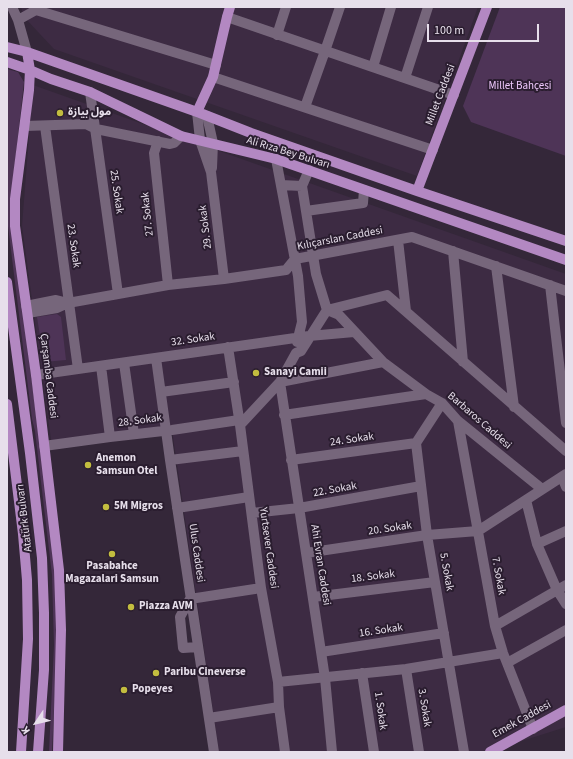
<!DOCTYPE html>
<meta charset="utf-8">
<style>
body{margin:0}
#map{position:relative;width:573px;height:759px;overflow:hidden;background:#342739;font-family:"Source Sans 3",sans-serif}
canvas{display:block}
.frame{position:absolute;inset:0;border:8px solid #e7dfeb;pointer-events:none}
.north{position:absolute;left:16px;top:703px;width:40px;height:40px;-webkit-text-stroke:3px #2a1d2f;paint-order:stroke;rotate:235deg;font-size:11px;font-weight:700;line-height:16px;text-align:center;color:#e7dfeb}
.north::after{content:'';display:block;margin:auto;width:14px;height:18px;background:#e7dfeb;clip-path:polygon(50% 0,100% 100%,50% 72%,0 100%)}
.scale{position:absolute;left:427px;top:24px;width:112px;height:18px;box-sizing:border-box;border:2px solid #e7dfeb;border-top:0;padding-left:5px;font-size:12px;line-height:14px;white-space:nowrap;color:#e7dfeb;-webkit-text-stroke:3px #2a1d2f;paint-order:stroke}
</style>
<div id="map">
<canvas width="573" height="759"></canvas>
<div class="frame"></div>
<div class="north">K</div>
<div class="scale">100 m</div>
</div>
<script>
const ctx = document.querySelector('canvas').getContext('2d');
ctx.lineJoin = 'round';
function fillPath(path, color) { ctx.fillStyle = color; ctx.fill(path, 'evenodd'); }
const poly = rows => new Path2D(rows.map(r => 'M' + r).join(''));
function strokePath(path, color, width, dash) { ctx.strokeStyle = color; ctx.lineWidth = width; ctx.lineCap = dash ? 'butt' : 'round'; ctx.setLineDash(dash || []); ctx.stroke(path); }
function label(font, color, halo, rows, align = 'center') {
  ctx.font = font + ' "Source Sans 3","Noto Sans Arabic",sans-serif'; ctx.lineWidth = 4; ctx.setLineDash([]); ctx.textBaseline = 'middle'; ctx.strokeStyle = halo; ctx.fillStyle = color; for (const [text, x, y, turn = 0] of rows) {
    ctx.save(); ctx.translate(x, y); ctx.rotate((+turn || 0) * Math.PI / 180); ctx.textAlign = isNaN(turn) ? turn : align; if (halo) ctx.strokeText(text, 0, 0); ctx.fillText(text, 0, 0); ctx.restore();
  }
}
fillPath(poly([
 [21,7,478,7,417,176,54,49,24,17],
 [33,85,566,274,566,727,487,752,219,752,172,430,52,447,22,226]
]), '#3d2b43');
fillPath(poly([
 [500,7,566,7,566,156,471,122,463,106],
 [7,69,18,72,24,82,10,208,56,573,57,645,52,752,49,752,54,645,52,575,35,431,32,419,7,218],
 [57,314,61,317,66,360,44,362,37,317]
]), '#4e3457');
strokePath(poly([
 [12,7,18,20,27,52],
 [227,17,454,95],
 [18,20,36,10,216,65],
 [277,35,286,7],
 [373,67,391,7],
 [213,77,433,150],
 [405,78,428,7],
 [90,92,118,294],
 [305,107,325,51,340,7],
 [197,112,200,140,211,172,224,279],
 [207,116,213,143,212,168],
 [25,126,86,124,96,129,170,144,174,143,181,136],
 [45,126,78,369],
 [158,141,154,153,168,285],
 [276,159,298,276,302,322,297,342],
 [281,185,302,186],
 [306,211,363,203,364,190],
 [398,240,406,311],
 [453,251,463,362],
 [496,266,514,407],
 [550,285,566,423],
 [26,306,56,300,68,303,168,285,224,279,286,270,295,259,412,237,566,291],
 [327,310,387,295,566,451],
 [327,310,339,315,383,362,426,394,442,403,458,421,542,489],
 [28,313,57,308,68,303],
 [228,347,240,425,261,588,278,682,279,707,285,752],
 [156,358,170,460,214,752],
 [124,363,134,434],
 [101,366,110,437],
 [36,375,309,336,354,332],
 [161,392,234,382],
 [442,403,416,443,427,535,464,752],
 [284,415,426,394],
 [458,421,495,626,503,653,533,729],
 [240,425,280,382,296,353,301,351,327,310,316,274,302,186,309,170],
 [44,446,110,437,172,430,239,420],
 [170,460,243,451],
 [291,460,416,443],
 [562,477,566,487],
 [526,500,537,544,557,590,566,604],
 [177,508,249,497],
 [252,513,299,508,421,486],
 [537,544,566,531],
 [306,553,427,535,478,531,566,474],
 [313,597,435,582],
 [495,626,566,585],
 [198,647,183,648,180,617,190,599,261,588],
 [321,652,444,633],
 [507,663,566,630],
 [406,669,419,752],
 [362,673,374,752],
 [278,682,406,669,503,653],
 [209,718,279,707],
 [332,752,325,678,280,382,383,362]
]), '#76667b', 10);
strokePath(poly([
 [7,47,27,52,200,113,251,133,417,191,566,241],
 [27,52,30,70,29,90,15,199,15,226,36,375,59,570,61,630,58,752],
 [7,62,30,70,51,79,90,92,181,136,276,159,566,260],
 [197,112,213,77,227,17,230,7],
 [417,191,487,7],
 [7,282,30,453,42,558,44,613,44,670,38,752],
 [7,404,23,534,27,580,28,639,21,752],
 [490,752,566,710]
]), '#b388c2', 10);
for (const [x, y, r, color] of [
 [60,113,4,"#c3bd3f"],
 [256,373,4,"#c3bd3f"],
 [88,465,4,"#c3bd3f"],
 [106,507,4,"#c3bd3f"],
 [112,554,4,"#c3bd3f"],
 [131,607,4,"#c3bd3f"],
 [156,673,4,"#c3bd3f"],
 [124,690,4,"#c3bd3f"]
]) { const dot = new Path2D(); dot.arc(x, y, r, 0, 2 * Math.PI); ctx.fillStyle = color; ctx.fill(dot); strokePath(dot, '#2a1d2f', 1.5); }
label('11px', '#edc7fb', '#2a1d2f', [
 ["Millet Bahçesi",520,87]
]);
label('11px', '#e7dfeb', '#2a1d2f', [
 ["Millet Caddesi",441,95,-69],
 ["Ali Rıza Bey Bulvarı",288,153,17],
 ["25. Sokak",116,192,82],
 ["27. Sokak",148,214,-96],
 ["29. Sokak",206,227,-97],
 ["Kılıçarslan Caddesi",340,239,-11],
 ["23. Sokak",73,246,82],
 ["32. Sokak",193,340,-8],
 ["Çarşamba Caddesi",48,376,83],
 ["28. Sokak",140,421,-7],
 ["Barbaros Caddesi",479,421,41],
 ["24. Sokak",352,440,-8],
 ["22. Sokak",335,490,-10],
 ["Atatürk Bulvarı",25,518,-97],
 ["20. Sokak",390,529,-8],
 ["Yurtsever Caddesi",268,548,82],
 ["Ulus Caddesi",196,553,82],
 ["Ahi Evran Caddesi",320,565,81],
 ["5. Sokak",446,572,80],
 ["7. Sokak",498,576,80],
 ["18. Sokak",373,577,-7],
 ["16. Sokak",381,631,-8],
 ["3. Sokak",424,708,81],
 ["1. Sokak",380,711,82],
 ["Emek Caddesi",522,720,-29]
]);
label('bold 11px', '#e7dfeb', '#2a1d2f', [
 ["مول بيازة",68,113],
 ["Sanayi Camii",264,373],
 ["Anemon",96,459],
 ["Samsun Otel",96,472],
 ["5M Migros",114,507],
 ["Pasabahce",112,567,"center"],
 ["Magazalari Samsun",112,580,"center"],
 ["Piazza AVM",139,607],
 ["Paribu Cineverse",164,673],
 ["Popeyes",132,690]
], 'left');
</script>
